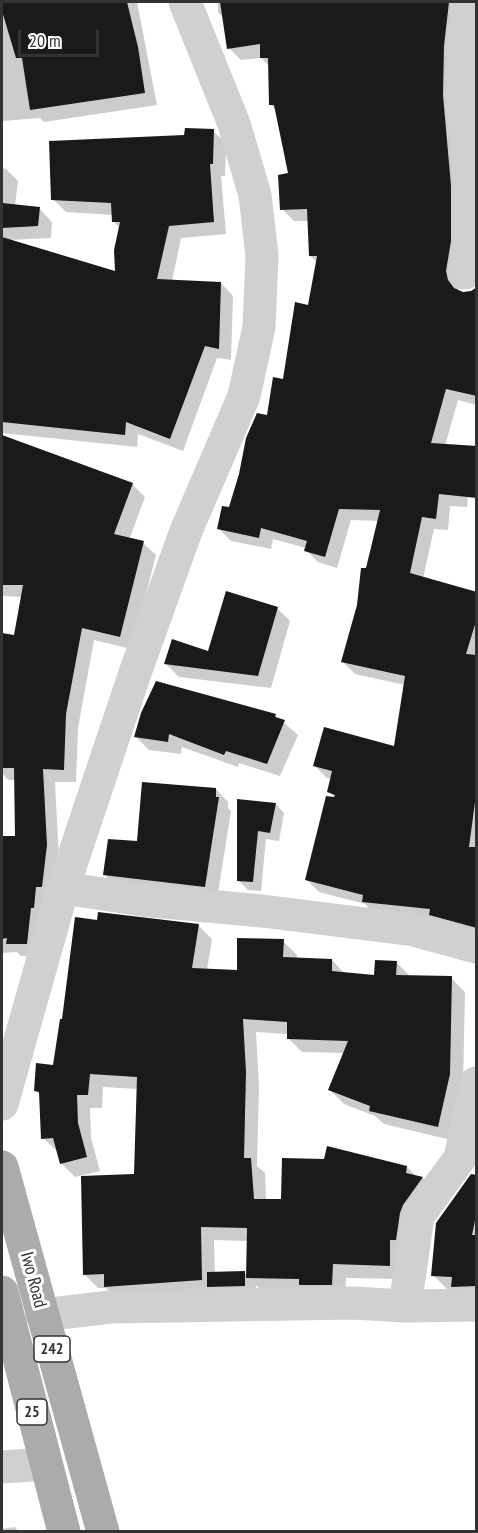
<!DOCTYPE html>
<style>
body{margin:0}
#map{position:relative;width:478px;height:1533px;overflow:hidden;background:#fff;font-family:"PT Sans Narrow",sans-serif}
canvas{display:block}
.frame{position:absolute;inset:0;border:3px solid #333;pointer-events:none}
.scale{position:absolute;left:18px;top:30px;width:81px;height:27px;box-sizing:border-box;border:3px solid #333;border-top:0;padding-left:8px;font-size:18px;line-height:21px;white-space:nowrap;color:#333;-webkit-text-stroke:4px #fff;paint-order:stroke}
</style>
<div id="map">
<canvas width="478" height="1533"></canvas>
<div class="frame"></div>
<div class="scale">20 m</div>
</div>
<script>
const ctx = document.querySelector('canvas').getContext('2d');
ctx.lineJoin = 'round';
function fillPath(path, color) { ctx.fillStyle = color; ctx.fill(path, 'evenodd'); }
const poly = rows => new Path2D(rows.map(r => 'M' + r).join(''));
function strokePath(path, color, width, dash) { ctx.strokeStyle = color; ctx.lineWidth = width; ctx.lineCap = dash ? 'butt' : 'round'; ctx.setLineDash(dash || []); ctx.stroke(path); }
function label(font, color, halo, rows, align = 'center') {
  ctx.font = font + ' "PT Sans Narrow",sans-serif'; ctx.lineWidth = 6; ctx.setLineDash([]); ctx.textBaseline = 'middle'; ctx.strokeStyle = halo; ctx.fillStyle = color; for (const [text, x, y, turn = 0] of rows) {
    ctx.save(); ctx.translate(x, y); ctx.rotate((+turn || 0) * Math.PI / 180); ctx.textAlign = isNaN(turn) ? turn : align; if (halo) ctx.strokeText(text, 0, 0); ctx.fillText(text, 0, 0); ctx.restore();
  }
}
fillPath(poly([
 [2,2,137,2,157,105,44,122,40,118,2,121],
 [218,2,467,2,458,284,459,292,461,293,473,292,476,289,476,405,458,400,445,446,469,483,467,507,450,506,448,530,434,529,423,578,475,593,476,582,476,936,375,914,365,904,319,892,307,880,336,799,329,791,332,779,327,778,315,766,396,748,405,685,355,674,343,662,379,521,351,520,337,568,318,562,306,550,306,548,273,539,271,549,231,541,219,529,230,509,284,380,309,306,317,262,310,256,309,221,294,221,282,209,290,175,276,110,271,105,269,66,261,58,241,60,229,48,224,18,218,12],
 [213,131,226,143,225,176,221,176,226,234,181,238,172,281,221,283,233,296,231,360,217,358,183,451,138,434,137,447,2,433,2,168,6,169,18,181,15,206,40,209,52,222,51,238,9,240,116,273,120,228,114,222,113,215,66,212,53,199,186,136],
 [2,437,132,484,145,497,129,540,143,543,156,555,132,649,94,640,78,728,76,782,55,782,59,859,39,956,21,956,17,952,2,953,2,837,16,837,16,780,8,780,2,773,2,635,15,637,22,597,2,596],
 [277,608,290,621,271,688,179,677,166,664,209,653],
 [275,715,298,735,280,776,239,763,238,767,182,747,181,754,149,750,135,736],
 [216,789,228,802,228,808,231,811,217,899,117,887,104,874,139,843],
 [239,801,276,804,284,813,279,841,266,839,261,891,248,890,239,881],
 [98,922,198,925,212,939,207,970,238,972,283,941,297,955,297,959,332,960,345,974,375,977,397,963,411,977,451,978,465,992,463,1088,451,1140,384,1124,375,1116,344,1104,330,1090,344,1053,302,1052,288,1038,288,1034,256,1032,259,1087,257,1166,265,1173,266,1200,282,1200,407,1167,416,1176,423,1178,436,1192,403,1279,346,1278,345,1298,262,1291,256,1285,256,1297,119,1301,106,1288,98,1288,84,1274,135,1175,138,1089,103,1087,102,1108,90,1108,91,1138,100,1171,75,1177,61,1163,58,1152,43,1138,41,1096,36,1091,54,1067,63,1021],
 [214,1240,248,1241,248,1276,244,1272,215,1274],
 [476,1177,476,1300,447,1289,433,1275],
 [15,1527,19,1532,2,1532,2,1529]
]), '#0003');
fillPath(poly([
 [2,2,127,2,138,47,145,93,30,110,22,58,16,58,2,11],
 [220,2,449,2,444,46,443,95,451,186,451,241,446,271,448,280,454,288,463,292,471,291,477,287,477,396,446,389,431,443,477,446,477,498,439,494,436,519,422,517,410,573,477,592,477,618,466,654,477,655,477,787,469,847,477,847,477,928,429,915,430,909,362,902,363,895,305,880,326,796,334,797,335,795,327,792,332,771,313,766,324,727,394,746,405,676,341,662,357,605,361,568,366,568,380,510,339,509,325,557,304,551,307,541,261,528,259,538,217,529,222,506,229,507,239,474,246,438,257,413,267,415,273,377,283,379,295,302,308,305,317,256,309,256,307,209,280,210,278,175,288,173,274,105,269,105,268,58,260,58,260,44,227,49],
 [185,128,214,129,213,164,210,164,214,222,169,226,157,279,221,282,219,349,205,346,170,439,126,422,125,435,2,422,2,237,115,271,114,250,120,222,112,222,111,203,51,200,49,141,184,135],
 [2,203,40,207,38,226,2,228],
 [2,435,133,483,114,534,144,541,120,637,82,628,66,714,64,770,43,769,47,845,42,887,36,887,34,908,31,908,27,944,6,944,7,938,2,939,2,836,15,836,14,768,2,768,2,633,14,635,23,585,2,585],
 [226,591,278,607,258,676,164,664,172,639,208,651],
 [156,681,276,714,275,717,285,720,267,764,226,751,224,755,169,734,168,742,134,737,141,713],
 [142,782,216,788,216,797,219,797,205,887,103,875,108,839,137,841],
 [237,799,276,803,270,833,258,831,253,882,237,881],
 [98,912,199,924,192,968,237,970,237,938,284,939,283,957,332,959,332,971,374,975,375,960,397,961,396,975,452,976,450,1074,438,1127,369,1111,370,1106,328,1090,348,1041,287,1039,287,1022,243,1019,246,1072,244,1158,251,1158,254,1199,281,1199,282,1158,324,1159,327,1146,407,1166,406,1173,423,1177,403,1205,400,1213,396,1240,390,1240,390,1266,333,1264,332,1285,299,1285,299,1279,246,1278,247,1228,201,1227,202,1280,104,1287,104,1274,83,1275,81,1176,134,1174,137,1077,90,1074,88,1095,77,1095,78,1123,87,1157,60,1164,53,1138,41,1139,39,1092,34,1091,36,1063,53,1065,60,1019,62,1019,75,917,97,920],
 [471,1174,477,1175,477,1211,472,1235,477,1235,477,1286,451,1287,452,1277,431,1276,436,1223],
 [245,1271,245,1286,207,1287,207,1272]
]), '#1a1a1a');
strokePath(poly([
 [465,273,470,243,470,185,462,95,463,46,468,2],
 [63,888,143,900,262,911,414,930,476,947],
 [2,1104,63,888,135,673,186,531,244,396,259,327,262,256,255,195,234,124,185,2],
 [405,1306,418,1216,460,1158,476,1083],
 [42,1315,111,1307,354,1303,405,1306,476,1305],
 [2,1467,46,1464]
]), '#d0d0d0', 33);
strokePath(poly([
 [2,1167,103,1532],
 [2,1292,64,1532]
]), '#ababab', 33);
for (const [x, y, w] of [
 [52,1349,36],
 [32,1412,30]
]) { const box = new Path2D(); box.roundRect(x - w / 2, y - 13, w, 26, 4.5); ctx.fillStyle = '#fff'; ctx.fill(box); strokePath(box, '#333', 1.5); }
label('bold 16px', '#333', null, [
 ["242",52,1349],
 ["25",32,1412]
]);
label('18px', '#333', '#fff', [
 ["Iwo Road",33,1280,75]
]);
</script>
